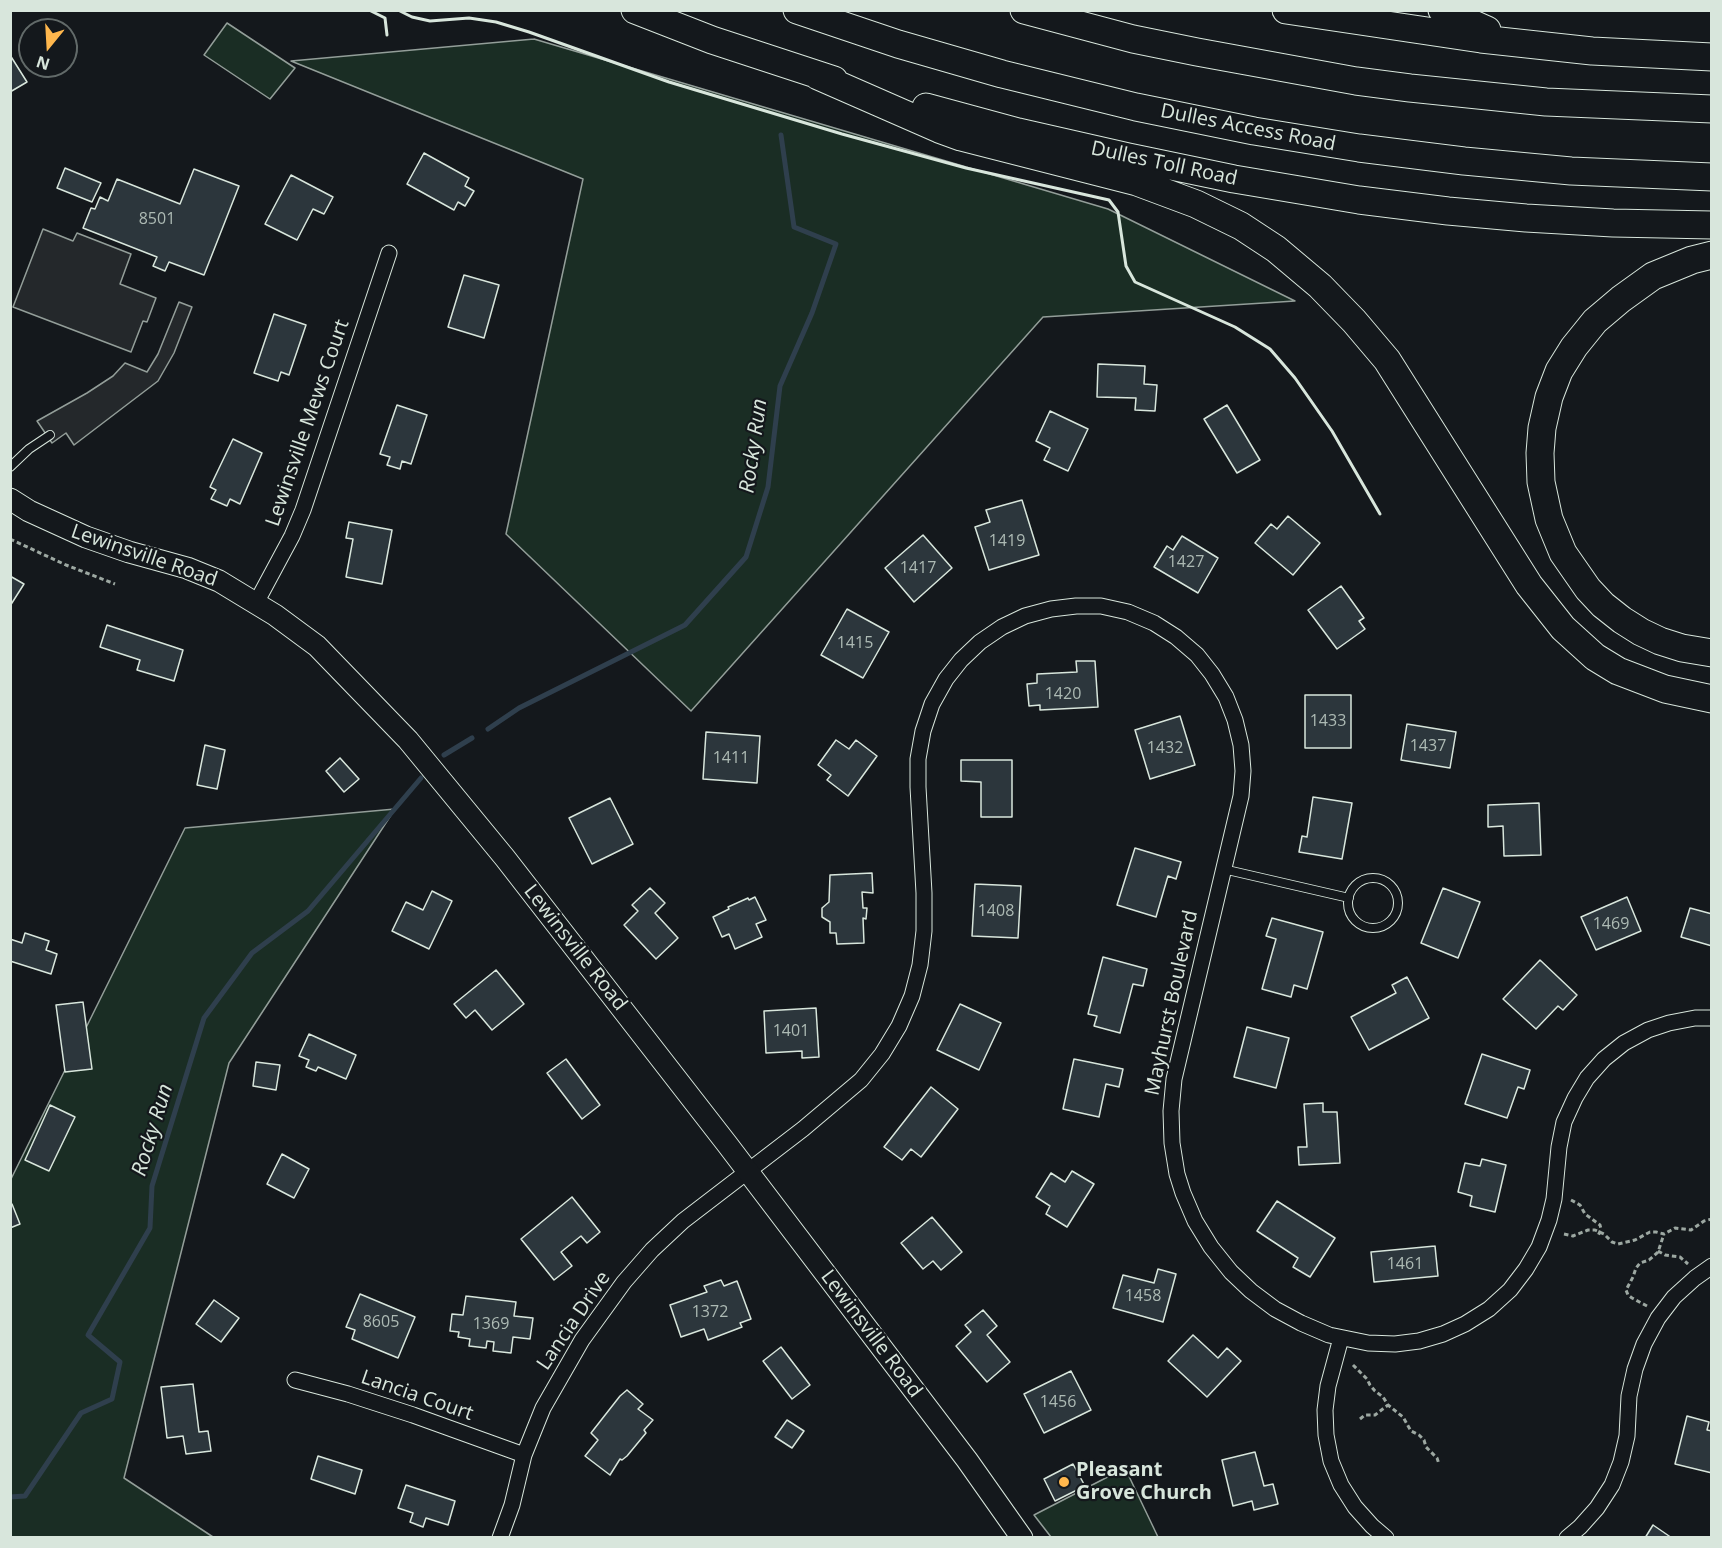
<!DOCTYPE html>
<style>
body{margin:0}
#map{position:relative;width:1722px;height:1548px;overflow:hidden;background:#14181c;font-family:"Open Sans",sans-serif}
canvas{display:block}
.frame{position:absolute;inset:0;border:12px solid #d8e6dc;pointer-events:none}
.north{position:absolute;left:18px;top:18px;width:60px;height:60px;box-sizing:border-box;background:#14181c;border:2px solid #626a69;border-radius:50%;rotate:198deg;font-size:16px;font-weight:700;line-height:24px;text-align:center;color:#d8e6dc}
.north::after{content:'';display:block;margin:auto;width:21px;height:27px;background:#ffb74d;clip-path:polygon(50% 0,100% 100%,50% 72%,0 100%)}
</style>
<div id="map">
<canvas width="1722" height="1548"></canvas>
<div class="frame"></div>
<div class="north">N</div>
</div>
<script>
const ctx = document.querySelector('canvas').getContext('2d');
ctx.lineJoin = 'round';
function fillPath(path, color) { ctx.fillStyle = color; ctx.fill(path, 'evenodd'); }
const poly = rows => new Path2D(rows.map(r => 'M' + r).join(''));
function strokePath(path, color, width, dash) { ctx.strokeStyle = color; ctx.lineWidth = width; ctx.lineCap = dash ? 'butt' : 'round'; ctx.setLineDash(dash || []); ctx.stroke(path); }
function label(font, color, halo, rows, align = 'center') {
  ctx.font = font + ' "Open Sans",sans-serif'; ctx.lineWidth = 4.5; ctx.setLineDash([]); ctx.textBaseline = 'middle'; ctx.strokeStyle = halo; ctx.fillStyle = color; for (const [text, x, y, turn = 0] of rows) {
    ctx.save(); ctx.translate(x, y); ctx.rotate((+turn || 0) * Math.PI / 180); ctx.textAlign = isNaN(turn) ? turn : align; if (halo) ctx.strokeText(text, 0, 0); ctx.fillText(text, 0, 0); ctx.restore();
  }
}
const green = poly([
 [227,23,295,68,270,99,204,55,227,23],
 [534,39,1108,209,1295,301,1043,317,691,711,506,534,583,179,291,61,534,39],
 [395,809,229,1063,124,1478,213,1537,11,1537,10,1181,185,828,395,809],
 [1125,1468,1158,1537,1051,1537,1034,1515,1125,1468]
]);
fillPath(green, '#1a2d24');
strokePath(green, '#939e99', 1.5);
const parking = poly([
 [43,229,73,241,77,233,131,254,120,284,156,298,147,322,143,321,131,352,13,307,43,229],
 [179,302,192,307,174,353,158,381,74,445,66,433,52,443,37,421,87,393,113,376,125,363,147,372,158,354,179,302]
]);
fillPath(parking, '#24282b');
strokePath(parking, '#939e99', 1.5);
strokePath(poly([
 [488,729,519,708,685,625,746,557,768,487,780,386,812,313,836,244,794,227,781,135],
 [444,755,472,738],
 [10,1497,25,1496,81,1413,112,1399,120,1362,88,1335,150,1228,152,1186,204,1018,252,953,308,911,421,778]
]), '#2f3f4d', 5);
const building = poly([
 [10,55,27,82,10,92,10,55],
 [424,153,469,178,465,186,474,191,465,206,458,202,454,210,407,184,424,153],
 [65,168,101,183,92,202,57,188,65,168],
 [194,169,239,186,204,275,169,262,165,271,153,266,157,257,83,228,91,208,95,209,100,197,108,201,117,179,180,204,194,169],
 [291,175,333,197,324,214,313,209,297,240,265,224,291,175],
 [464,275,499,285,484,338,448,327,464,275],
 [274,314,306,325,289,375,281,372,278,381,254,373,274,314],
 [1098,364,1145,366,1144,384,1157,385,1155,411,1135,410,1136,398,1097,397,1098,364],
 [397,405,427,415,411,464,402,461,400,469,387,465,390,457,380,454,397,405],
 [1227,405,1260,460,1237,473,1204,419,1227,405],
 [1050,411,1088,429,1068,471,1044,460,1050,448,1036,441,1050,411],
 [233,439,262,453,240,504,230,499,227,506,211,499,216,490,210,487,233,439],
 [1022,500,1039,555,989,570,975,527,990,522,986,510,1022,500],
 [1288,516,1320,543,1293,575,1255,543,1271,524,1277,529,1288,516],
 [349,522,392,530,382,584,346,577,353,539,346,538,349,522],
 [923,535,952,568,914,602,885,568,923,535],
 [1182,536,1218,558,1198,593,1154,567,1167,546,1173,550,1182,536],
 [10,576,24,584,10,606,10,576],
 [1341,586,1364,618,1359,621,1365,629,1337,649,1308,610,1341,586],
 [847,609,889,632,863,678,821,655,847,609],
 [107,625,183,650,174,681,137,670,140,660,100,647,107,625],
 [1076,661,1095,661,1098,707,1040,710,1040,705,1029,706,1027,684,1037,683,1037,674,1077,672,1076,661],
 [1305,695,1351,695,1351,748,1305,748,1305,695],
 [1180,716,1195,765,1150,779,1135,730,1180,716],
 [1407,724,1456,732,1450,768,1401,760,1407,724],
 [706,732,760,736,757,783,703,779,706,732],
 [836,740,849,749,856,740,877,756,848,796,827,780,831,775,818,765,836,740],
 [205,745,225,750,217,789,197,785,205,745],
 [340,758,359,779,344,792,326,771,340,758],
 [961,760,1012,760,1012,817,981,817,981,782,961,781,961,760],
 [1313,797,1352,803,1342,859,1299,852,1302,836,1307,837,1313,797],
 [610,798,633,844,592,864,569,818,610,798],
 [1539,803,1541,855,1504,856,1503,826,1488,827,1488,805,1539,803],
 [1135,848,1181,862,1176,879,1168,876,1156,917,1117,905,1135,848],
 [872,873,873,893,862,892,863,908,867,908,866,919,863,918,864,943,837,944,836,933,830,933,830,922,822,917,822,908,829,902,830,875,872,873],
 [975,884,1021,886,1018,938,972,936,975,884],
 [650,888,665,903,655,913,678,938,656,959,624,925,638,911,632,905,650,888],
 [1443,888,1480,902,1458,958,1421,943,1443,888],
 [432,891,452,901,429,949,392,931,406,902,423,910,432,891],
 [755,897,766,920,756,924,762,937,735,949,729,934,722,937,713,917,729,909,728,907,748,898,749,900,755,897],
 [1627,897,1641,931,1596,950,1581,917,1627,897],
 [1690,908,1712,914,1712,946,1681,937,1690,908],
 [1272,918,1323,932,1307,989,1294,985,1291,997,1262,989,1276,939,1266,936,1272,918],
 [25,933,49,941,46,950,57,954,51,974,10,961,10,939,22,943,25,933],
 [1103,957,1147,969,1143,986,1133,984,1120,1033,1094,1026,1097,1016,1088,1014,1103,957],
 [1540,960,1577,995,1563,1010,1558,1006,1536,1029,1503,999,1540,960],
 [496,970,524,1004,492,1030,475,1010,466,1018,454,1004,496,970],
 [1407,977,1429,1018,1369,1050,1351,1017,1396,993,1392,985,1407,977],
 [83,1002,92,1069,65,1072,56,1005,83,1002],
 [960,1004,1001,1023,979,1070,937,1050,960,1004],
 [816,1008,819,1057,802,1058,802,1051,766,1053,764,1011,816,1008],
 [1247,1027,1289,1038,1276,1088,1234,1077,1247,1027],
 [309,1034,356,1055,346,1079,318,1067,316,1071,306,1067,309,1060,299,1056,309,1034],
 [1482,1054,1530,1070,1524,1089,1518,1087,1507,1118,1465,1104,1482,1054],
 [566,1059,600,1105,582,1119,547,1073,566,1059],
 [1074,1059,1123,1069,1119,1087,1106,1084,1099,1117,1063,1109,1074,1059],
 [256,1062,280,1065,276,1090,253,1086,256,1062],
 [931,1087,958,1109,921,1157,911,1149,902,1160,884,1147,931,1087],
 [1323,1103,1323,1112,1337,1112,1340,1163,1299,1165,1298,1147,1307,1147,1304,1104,1323,1103],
 [50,1105,75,1117,49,1171,25,1160,50,1105],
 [282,1154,309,1169,294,1198,267,1184,282,1154],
 [1482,1159,1506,1165,1495,1212,1470,1206,1472,1196,1458,1192,1465,1163,1480,1166,1482,1159],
 [1072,1171,1094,1184,1067,1227,1046,1214,1050,1206,1036,1197,1051,1173,1065,1182,1072,1171],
 [572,1197,600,1232,587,1243,581,1236,561,1252,572,1266,554,1280,521,1239,572,1197],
 [1277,1201,1335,1238,1310,1277,1293,1267,1298,1258,1257,1231,1277,1201],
 [12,1204,20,1224,10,1228,10,1205,12,1204],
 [932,1217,962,1252,941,1270,933,1261,923,1269,901,1243,932,1217],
 [1435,1246,1438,1276,1374,1282,1371,1252,1435,1246],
 [1158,1269,1176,1274,1163,1322,1113,1308,1123,1275,1154,1283,1158,1269],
 [721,1280,724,1286,737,1281,751,1319,740,1323,742,1327,708,1340,704,1329,681,1337,670,1305,707,1292,704,1286,721,1280],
 [360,1294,415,1317,398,1358,352,1339,355,1330,346,1327,360,1294],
 [466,1296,516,1302,514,1316,533,1318,530,1339,513,1337,511,1353,493,1351,494,1342,487,1341,486,1348,469,1346,470,1339,458,1337,459,1332,450,1331,452,1314,463,1315,466,1296],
 [214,1300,239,1318,221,1342,196,1324,214,1300],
 [983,1310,997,1326,987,1335,1010,1362,987,1382,956,1346,971,1332,965,1325,983,1310],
 [1193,1335,1218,1358,1227,1348,1241,1361,1207,1397,1168,1361,1193,1335],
 [781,1347,810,1385,792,1399,763,1361,781,1347],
 [1071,1371,1091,1410,1044,1433,1024,1394,1071,1371],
 [193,1384,199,1432,208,1431,211,1451,186,1454,183,1436,167,1438,161,1387,193,1384],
 [627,1390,643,1404,638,1409,653,1420,644,1430,646,1433,627,1456,622,1460,620,1459,610,1475,585,1456,598,1440,591,1433,620,1396,627,1390],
 [1687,1416,1709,1422,1707,1430,1712,1431,1712,1473,1675,1464,1687,1416],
 [787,1420,804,1431,792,1448,775,1437,787,1420],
 [1255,1452,1264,1486,1273,1484,1278,1504,1254,1510,1252,1501,1233,1506,1222,1460,1255,1452],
 [318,1456,362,1470,355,1494,311,1479,318,1456],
 [1073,1464,1085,1486,1055,1501,1044,1479,1073,1464],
 [406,1485,455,1501,448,1525,426,1518,423,1527,410,1522,413,1513,398,1508,406,1485],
 [1653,1525,1672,1538,1645,1538,1653,1525]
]);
fillPath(building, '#2c363c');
strokePath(building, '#d8e6dc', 1.5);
const lane = poly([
 [10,467,29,449,50,435],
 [1223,869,1349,898],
 '1348 903a25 25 0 1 1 50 0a25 25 0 1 1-50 0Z'
]);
const street = poly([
 [256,603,292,536,303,510,389,253],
 [1341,1338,1328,1386,1325,1410,1326,1435,1331,1461,1341,1485,1355,1507,1372,1526,1386,1538],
 [295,1380,348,1394,413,1415,524,1455],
 [500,1538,512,1505,524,1455,543,1408,582,1340,624,1282,652,1250,683,1221,803,1129,861,1080,882,1054,899,1026,912,996,920,965,924,931,924,893,918,787,918,759,923,731,932,704,946,679,961,660,980,642,1002,627,1025,616,1051,609,1076,606,1101,606,1128,612,1154,623,1176,637,1197,655,1212,674,1226,697,1235,720,1241,745,1243,771,1241,796,1174,1079,1171,1111,1172,1143,1177,1174,1183,1193,1195,1221,1211,1247,1231,1272,1251,1291,1275,1309,1301,1323,1329,1335,1368,1343,1395,1344,1419,1341,1443,1334,1465,1324,1489,1309,1510,1290,1526,1269,1539,1247,1549,1220,1554,1199,1559,1147,1564,1122,1575,1098,1587,1078,1604,1059,1624,1043,1648,1030,1669,1023,1695,1018,1712,1018],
 [1567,1538,1580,1527,1597,1508,1612,1485,1621,1462,1627,1436,1629,1396,1635,1369,1644,1344,1658,1318,1674,1297,1695,1278,1712,1266]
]);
const secondary = poly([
 [10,499,29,511,86,537,129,552,187,568,219,581,275,615,317,646,408,740,505,858,727,1144,967,1460,1022,1538]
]);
const highway = poly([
 [635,10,712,40,834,80],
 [797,10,898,44,1002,74,1136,107,1254,131,1359,148,1464,161,1571,171,1712,177],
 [1024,10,1133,39,1197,52,1356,81,1410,88,1546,102,1712,109],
 [1286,10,1481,39,1592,51,1712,57],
 [1442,10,1487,30],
 [818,76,939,129,961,137,1137,182,1196,204,1241,226,1276,249,1320,286,1354,321,1387,360,1529,585,1563,628,1595,657,1618,671,1665,689,1712,699],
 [926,107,1018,132,1128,157,1234,179,1359,200,1448,211,1526,218,1613,223,1712,225],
 [1712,255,1692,260,1653,276,1621,299,1595,321,1574,347,1559,371,1549,397,1542,428,1540,453,1541,482,1549,519,1563,553,1588,589,1603,605,1622,620,1641,632,1660,641,1682,648,1712,653]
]);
strokePath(lane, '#d8e6dc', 10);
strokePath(street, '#d8e6dc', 17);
strokePath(secondary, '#d8e6dc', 23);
strokePath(highway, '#d8e6dc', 29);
strokePath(poly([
 [10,539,66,565,115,584],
 [1571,1200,1580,1205,1585,1214,1600,1225,1601,1229,1598,1236],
 [1564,1234,1573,1236,1588,1230,1595,1230,1604,1234,1612,1242,1618,1244,1635,1240,1650,1232,1656,1232,1664,1234,1675,1228,1691,1230,1704,1221,1712,1219],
 [1658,1251,1665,1255,1680,1257,1688,1264],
 [1647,1306,1632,1298,1628,1295,1626,1290,1633,1277,1636,1268,1640,1263,1649,1260,1658,1252,1664,1234],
 [1353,1365,1367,1379,1370,1385,1375,1391,1383,1397,1388,1405,1403,1417,1411,1431,1419,1435,1424,1440,1426,1447,1437,1458,1439,1464],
 [1360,1419,1365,1415,1375,1415,1388,1405]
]), '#9da8a2', 3, [4.5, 3]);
strokePath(lane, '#14181c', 8);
strokePath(street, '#14181c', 15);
strokePath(secondary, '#14181c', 21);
strokePath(highway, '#14181c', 27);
strokePath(poly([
 [369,10,385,18,387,35],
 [398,10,412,17,430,21,469,18,496,22,529,32,669,82,842,134,966,168,1109,200,1118,212,1126,266,1135,282,1235,327,1270,349,1295,378,1332,431,1380,514]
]), '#d8e6dc', 3);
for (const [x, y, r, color] of [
 [1064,1482,6,"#ffb74d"]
]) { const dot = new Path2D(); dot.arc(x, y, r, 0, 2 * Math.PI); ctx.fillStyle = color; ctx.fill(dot); strokePath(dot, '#14181c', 2); }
label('16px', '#adbab4', null, [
 ["8501",157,219],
 ["1419",1007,541],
 ["1427",1186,562],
 ["1417",918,568],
 ["1415",855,643],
 ["1420",1063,694],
 ["1433",1328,721],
 ["1437",1428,746],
 ["1432",1165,748],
 ["1411",731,758],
 ["1408",996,911],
 ["1469",1611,924],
 ["1401",791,1031],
 ["1461",1405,1264],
 ["1458",1143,1296],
 ["1372",710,1312],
 ["8605",381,1322],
 ["1369",491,1324],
 ["1456",1058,1402]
]);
label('20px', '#d8e6dc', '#14181c', [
 ["Dulles Access Road",1248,128,11],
 ["Dulles Toll Road",1164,164,12],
 ["Lewinsville Mews Court",308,423,-71],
 ["Lewinsville Road",144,556,19],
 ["Lewinsville Road",575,948,52],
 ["Mayhurst Boulevard",1172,1003,-78],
 ["Lancia Drive",574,1321,-56],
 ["Lewinsville Road",871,1334,53],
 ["Lancia Court",417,1396,19]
]);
label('bold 20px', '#d8e6dc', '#14181c', [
 ["Pleasant",1076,1470],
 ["Grove Church",1076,1493]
], 'left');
label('italic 21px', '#d8e6dc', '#14181c', [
 ["Rocky Run",754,446,-82],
 ["Rocky Run",153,1130,-73]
]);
</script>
